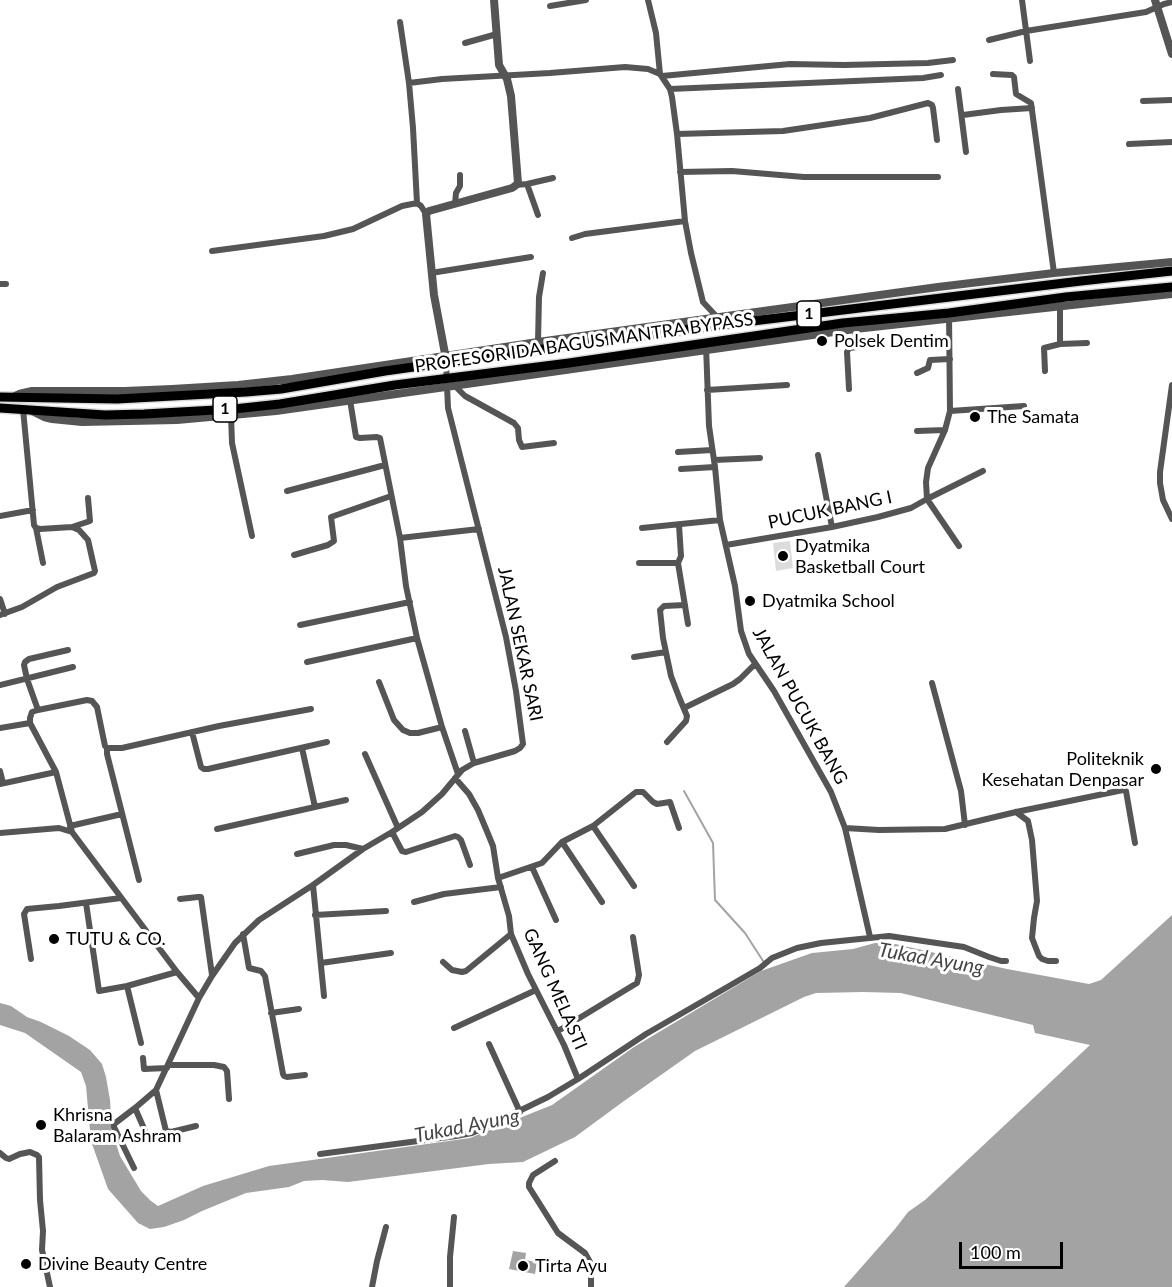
<!DOCTYPE html>
<style>
body{margin:0}
#map{position:relative;width:1172px;height:1287px;overflow:hidden;background:#fff;font-family:Lato,sans-serif}
canvas{display:block}
.scale{position:absolute;left:959px;top:1242px;width:104px;height:27px;box-sizing:border-box;border:3px solid #000;border-top:0;padding-left:8px;font-size:18px;line-height:21px;white-space:nowrap;color:#000;-webkit-text-stroke:4px #fff;paint-order:stroke}
</style>
<div id="map">
<canvas width="1172" height="1287"></canvas>
<div class="scale">100 m</div>
</div>
<script>
const ctx = document.querySelector('canvas').getContext('2d');
ctx.lineJoin = 'round';
function fillPath(path, color) { ctx.fillStyle = color; ctx.fill(path, 'evenodd'); }
const poly = rows => new Path2D(rows.map(r => 'M' + r).join(''));
function strokePath(path, color, width, dash) { ctx.strokeStyle = color; ctx.lineWidth = width; ctx.lineCap = dash ? 'butt' : 'round'; ctx.setLineDash(dash || []); ctx.stroke(path); }
function label(font, color, halo, rows, align = 'center') {
  ctx.font = font + ' Lato,sans-serif'; ctx.lineWidth = 6; ctx.setLineDash([]); ctx.textBaseline = 'middle'; ctx.strokeStyle = halo; ctx.fillStyle = color; for (const [text, x, y, turn = 0] of rows) {
    ctx.save(); ctx.translate(x, y); ctx.rotate((+turn || 0) * Math.PI / 180); ctx.textAlign = isNaN(turn) ? turn : align; if (halo) ctx.strokeText(text, 0, 0); ctx.fillText(text, 0, 0); ctx.restore();
  }
}
fillPath(poly([
 [790,541,793,568,776,571,773,543]
]), '#dcdcdc');
fillPath(poly([
 [1172,915,1172,1287,844,1287,895,1229,908,1212,925,1200,1090,1045,1035,1033,1033,1025,901,993,863,992,816,993,804,997,695,1051,624,1101,575,1137,523,1162,489,1164,348,1182,322,1180,304,1181,289,1187,246,1193,202,1211,184,1220,164,1227,150,1229,138,1223,108,1189,91,1141,86,1086,81,1072,25,1033,0,1025,0,1003,11,1006,27,1017,41,1022,69,1036,90,1050,102,1064,106,1077,110,1100,112,1131,120,1156,141,1191,151,1201,158,1206,203,1186,269,1166,470,1138,552,1105,634,1047,761,971,812,953,853,949,875,943,895,944,1007,969,1089,984,1101,980],
 [513,1251,526,1253,525,1260,537,1262,535,1274,509,1269]
]), '#a3a3a3');
strokePath(poly([
 [684,791,713,843,715,900,745,933,765,964]
]), '#a3a3a3', 2);
const trunk = poly([
 [0,397,117,399,246,392,281,389,385,371,484,357,728,324,1081,281,1172,271],
 [0,408,105,415,144,414,234,409,280,404,395,385,569,363,843,323,949,313,1066,297,1172,287]
]);
strokePath(trunk, '#dbdbdb', 12);
strokePath(poly([
 [648,0,656,33,660,74],
 [1022,0,1030,61],
 [550,6,586,0],
 [400,22,409,83,413,128,417,203,421,206,426,214],
 [989,40,1026,31,1146,12,1164,4,1172,2],
 [465,43,497,34],
 [993,74,1012,75,1014,77,1016,94,1031,103,1054,273],
 [662,76,790,64,844,65,928,63,953,60],
 [409,83,442,79,550,73,625,67,648,69,660,74,670,89,672,97,677,134,685,221,691,253,703,302,717,317],
 [670,89,923,78,941,75],
 [958,89,966,152],
 [1143,101,1172,100],
 [963,115,1001,110,1032,108],
 [677,134,783,131,870,118,928,103,932,105,933,108,937,140],
 [1129,144,1172,142],
 [680,172,732,171,804,177,938,177],
 [527,184,538,215],
 [516,185,527,184,553,178],
 [455,204,456,193,460,186,460,175],
 [572,238,585,234,685,221],
 [212,251,324,236,353,229,402,206,417,203],
 [431,273,531,257],
 [0,284,6,284],
 [538,342,539,297,543,273],
 [1060,344,1087,343],
 [706,346,709,426,715,467,720,520,735,586,741,631,749,654,774,691,831,792,845,828,870,937],
 [1045,371,1044,348,1060,344,1060,305],
 [917,373,928,368,930,360,950,359],
 [1172,385,1160,472,1160,483,1163,500,1172,519],
 [455,386,465,396,514,423,518,428,519,440,522,447,554,443],
 [849,389,847,352,849,348,857,347,855,329],
 [707,390,787,385],
 [350,400,356,437,360,438,377,437,380,438,400,538,406,586,417,638,442,727,458,774],
 [950,411,1024,406],
 [231,415,232,443,252,536],
 [917,431,945,430],
 [678,452,712,450],
 [818,455,832,527],
 [714,460,760,458],
 [681,469,715,467],
 [287,491,385,465],
 [0,516,33,510],
 [679,525,681,556,678,563,688,624],
 [72,527,90,521,88,498],
 [36,528,43,563],
 [642,528,720,520],
 [400,538,479,529],
 [726,545,832,527,878,517,911,508,927,499,926,482,928,468,945,430,950,411,949,314],
 [959,546,927,499,983,471],
 [294,555,328,545,334,541,331,517,391,496],
 [639,563,678,563],
 [0,599,5,614],
 [0,615,22,607,57,587,94,573,95,571,88,540,79,530,72,527,40,529,36,528,34,525,23,409],
 [300,625,410,602],
 [634,657,666,652],
 [307,662,417,638],
 [379,682,394,720,403,730,410,733,418,733,442,727],
 [932,683,961,791,965,825],
 [0,685,73,667],
 [684,708,733,684,740,679,755,664],
 [38,710,27,679,24,665,25,662,29,659,68,650],
 [0,728,30,723],
 [465,731,474,763],
 [192,732,201,767,204,769,208,769,327,742],
 [667,742,686,721,687,716,679,697,671,676,663,638,660,610,664,606,685,605],
 [107,748,122,748,219,726,311,709],
 [302,748,315,807],
 [365,754,398,828],
 [0,771,3,783],
 [455,778,469,794,478,810,486,829,493,846,498,878,509,916,511,934,528,974,564,1045,578,1079],
 [0,784,56,772],
 [1016,812,1028,821,1032,840,1037,901,1034,918,1032,938,1039,956,1042,959,1048,961,1056,961],
 [70,826,122,814],
 [593,826,634,886],
 [845,828,879,830,945,829,1016,812,1123,790,1126,791,1135,843],
 [217,829,346,800],
 [72,832,56,772,30,723,30,718,32,712,38,710,87,700,92,701,97,707,105,746,107,748,107,754,139,880],
 [392,832,402,851,406,852,455,836,458,837,461,840,470,865],
 [0,833,59,828,72,832,177,972,199,998],
 [562,842,602,902],
 [297,854,334,845,346,845,363,849],
 [532,867,556,920],
 [498,878,542,863,562,842,593,826,636,792,643,792,653,802,657,804,670,802,679,828],
 [313,885,324,996],
 [180,899,198,897,201,897,212,975],
 [414,902,444,894,501,887],
 [86,903,99,991,127,986,177,972],
 [315,915,386,911],
 [243,934,249,968,261,971,265,976,283,1074,284,1076,287,1077,305,1075],
 [31,959,24,914,27,909,59,906,121,898],
 [443,962,452,970,462,972,466,971,511,934],
 [321,963,391,953],
 [127,986,141,1043],
 [271,1013,299,1009],
 [454,1028,536,990],
 [558,1031,637,983,639,975,633,937],
 [489,1044,520,1112],
 [143,1058,144,1069,167,1068],
 [169,1065,214,1065,224,1067,227,1071,229,1099],
 [156,1090,166,1131,171,1132,196,1126],
 [135,1108,149,1140],
 [0,1153,6,1158,9,1159,20,1154,30,1152,37,1155,39,1157,40,1200,43,1231,42,1250,50,1287],
 [320,1154,456,1136,472,1133,486,1127,548,1097,578,1079,646,1034,736,982,760,968,772,958,797,948,821,943,889,936,964,947,989,957,1001,961,1006,961],
 [555,1161,533,1175,529,1183,529,1187,558,1233,585,1253,590,1262,591,1272,591,1287],
 [134,1168,114,1127,114,1124,135,1108,156,1090,199,998,212,976,235,943,259,920,313,885,363,849,392,832,422,812,442,794,462,770,474,763,515,751,520,748,523,744,516,691,506,637,448,408,446,363],
 [372,1287,377,1261,386,1227],
 [450,1287,450,1257,454,1217]
]), '#555', 6);
strokePath(poly([
 [1155,0,1172,54],
 [446,359,434,295,426,214,429,211,512,188,515,186,518,183,511,96,507,79,499,65,494,0],
 [13,397,19,394,32,391,125,391,172,389,238,385,292,379,538,342,938,287,1054,273,1172,262],
 [32,411,44,417,52,419,82,422,177,420,276,411,855,329,1172,294]
]), '#555', 8);
strokePath(trunk, '#000', 9);
for (const [x, y, r, color] of [
 [822,341,6,"#000"],
 [975,417,6,"#000"],
 [783,556,6,"#000"],
 [750,601,6,"#000"],
 [1156,769,6,"#000"],
 [54,939,6,"#000"],
 [41,1125,6,"#000"],
 [26,1264,6,"#000"],
 [523,1266,6,"#000"]
]) { const dot = new Path2D(); dot.arc(x, y, r, 0, 2 * Math.PI); ctx.fillStyle = color; ctx.fill(dot); strokePath(dot, '#fff', 2); }
for (const [x, y, w] of [
 [809,314,24],
 [225,409,24]
]) { const box = new Path2D(); box.roundRect(x - w / 2, y - 13, w, 26, 4.5); ctx.fillStyle = '#fff'; ctx.fill(box); strokePath(box, '#000', 1.5); }
label('bold 16px', '#000', null, [
 ["1",809,314],
 ["1",225,409]
]);
label('18px', '#000', '#fff', [
 ["Polsek Dentim",834,341],
 ["The Samata",987,417],
 ["Dyatmika",795,546],
 ["Basketball Court",795,567],
 ["Dyatmika School",762,601],
 ["Politeknik",1144,759,"right"],
 ["Kesehatan Denpasar",1144,780,"right"],
 ["TUTU & CO.",66,939],
 ["Khrisna",53,1115],
 ["Balaram Ashram",53,1136],
 ["Divine Beauty Centre",38,1264],
 ["Tirta Ayu",535,1266]
], 'left');
label('18px', '#000', '#fff', [
 ["PROFESOR IDA BAGUS MANTRA BYPASS",584,343,-8],
 ["PUCUK BANG I",830,510,-12],
 ["JALAN SEKAR SARI",520,644,78],
 ["JALAN PUCUK BANG",800,706,61],
 ["GANG MELASTI",555,989,66]
]);
label('italic 20px', '#444', '#fff', [
 ["Tukad Ayung",931,959,10],
 ["Tukad Ayung",467,1126,-11]
]);
</script>
